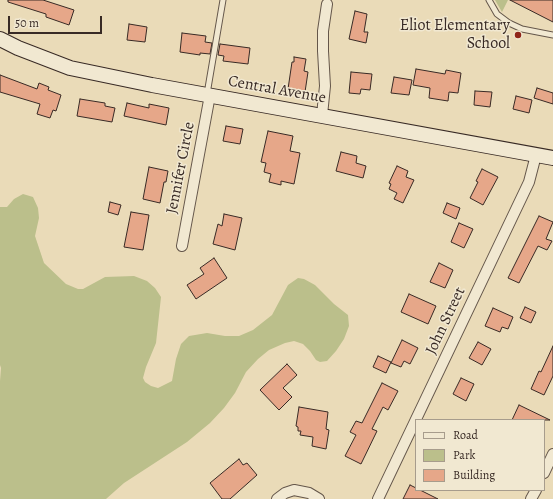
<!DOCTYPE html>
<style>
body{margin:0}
#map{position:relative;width:553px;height:499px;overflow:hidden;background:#eadbb8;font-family:Alegreya,serif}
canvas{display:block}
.legend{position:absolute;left:415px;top:419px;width:130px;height:72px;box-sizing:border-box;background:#f1e8d1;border:1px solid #a79c8c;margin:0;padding:5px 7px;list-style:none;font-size:12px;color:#382a25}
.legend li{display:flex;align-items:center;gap:8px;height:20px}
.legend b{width:20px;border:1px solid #a79c8c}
.scale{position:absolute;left:8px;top:16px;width:94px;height:18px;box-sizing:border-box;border:2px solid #382a25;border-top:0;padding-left:5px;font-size:12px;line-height:14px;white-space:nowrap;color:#382a25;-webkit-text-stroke:3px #f1e8d1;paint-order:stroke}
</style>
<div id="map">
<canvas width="553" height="499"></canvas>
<ul class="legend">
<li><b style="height:5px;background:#f1e8d1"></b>Road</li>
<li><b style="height:11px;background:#bbbf8b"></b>Park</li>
<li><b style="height:11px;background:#e6a789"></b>Building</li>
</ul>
<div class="scale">50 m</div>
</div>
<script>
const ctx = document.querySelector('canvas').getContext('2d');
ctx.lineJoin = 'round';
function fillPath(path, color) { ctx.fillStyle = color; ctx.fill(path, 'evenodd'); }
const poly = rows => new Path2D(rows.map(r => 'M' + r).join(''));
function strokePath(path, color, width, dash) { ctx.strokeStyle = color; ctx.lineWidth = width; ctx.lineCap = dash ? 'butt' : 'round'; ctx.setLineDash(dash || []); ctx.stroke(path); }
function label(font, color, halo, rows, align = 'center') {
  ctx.font = font + ' Alegreya,serif'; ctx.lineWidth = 3; ctx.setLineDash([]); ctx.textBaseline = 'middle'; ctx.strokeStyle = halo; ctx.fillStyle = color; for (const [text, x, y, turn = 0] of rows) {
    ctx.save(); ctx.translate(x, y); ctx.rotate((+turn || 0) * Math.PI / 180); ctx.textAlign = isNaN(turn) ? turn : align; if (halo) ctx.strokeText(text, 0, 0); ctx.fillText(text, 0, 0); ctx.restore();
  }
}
fillPath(poly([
 [495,0,508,0,502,12],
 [23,194,33,197,38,208,39,218,35,236,44,263,66,284,78,289,83,289,105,277,134,276,147,281,155,288,161,297,156,343,146,367,143,378,145,382,151,386,158,388,172,381,176,359,181,344,189,336,207,333,225,336,239,336,253,330,272,315,288,285,298,278,304,279,315,285,334,304,348,315,349,326,344,339,336,351,327,361,320,362,316,360,310,351,303,344,294,341,285,343,269,350,258,359,246,372,235,393,224,408,210,423,187,442,124,483,106,499,0,499,0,381,1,368,0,365,0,207,7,207,14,199]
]), '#bbbf8b');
const building = poly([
 [8,0,43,0,74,10,69,25,46,17,46,14,8,2,8,0],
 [510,0,553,0,553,22,510,0],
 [355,11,367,14,364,32,368,32,366,43,349,39,355,11],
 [129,24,147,27,145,42,127,40,129,24],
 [182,33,206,36,205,42,212,43,210,54,200,53,200,55,180,52,182,33],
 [220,44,250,48,248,64,223,61,224,56,218,55,220,44],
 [294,57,306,59,304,71,308,72,305,92,288,89,292,62,294,62,294,57],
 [416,69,445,74,446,70,461,73,458,93,449,92,448,101,429,98,430,88,413,85,416,69],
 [351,72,372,74,370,90,361,89,360,94,349,93,351,72],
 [0,75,37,89,39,83,49,87,48,90,61,95,56,111,53,110,50,118,37,114,40,104,0,92,0,75],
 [394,77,412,80,409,95,391,93,394,77],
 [537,88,553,93,553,104,534,98,537,88],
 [475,91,492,92,490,107,474,105,475,91],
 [516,96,532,100,529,113,513,109,516,96],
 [80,99,105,103,105,106,115,108,112,122,77,116,80,99],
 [127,103,149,108,149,104,169,108,166,125,124,116,127,103],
 [226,126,243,129,240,144,223,141,226,126],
 [268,131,293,136,290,151,300,153,294,184,281,181,281,185,269,182,271,174,264,172,266,163,261,162,268,131],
 [341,152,357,156,356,163,366,166,363,178,336,171,341,152],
 [397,166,408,171,406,177,414,180,403,203,394,199,397,193,389,189,391,184,389,183,397,166],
 [149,167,168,171,166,182,164,182,160,203,143,199,149,167],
 [482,169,498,177,483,205,470,198,478,182,476,181,482,169],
 [110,202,121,205,118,215,108,212,110,202],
 [447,203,460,208,456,219,443,213,447,203],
 [131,212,149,215,143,250,124,247,131,212],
 [224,214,242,218,235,250,213,244,218,224,222,226,224,214],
 [539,216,553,222,546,239,552,241,547,250,538,246,519,283,508,278,539,216],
 [459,223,473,229,464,248,451,242,459,223],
 [214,258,227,278,196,299,187,285,204,274,200,268,214,258],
 [439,263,453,270,445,288,430,282,439,263],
 [409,294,436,306,428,324,401,312,409,294],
 [525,307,536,312,531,323,520,318,525,307],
 [493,308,513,317,508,329,502,327,500,332,485,326,493,308],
 [402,340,418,348,410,364,404,361,401,367,391,363,402,340],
 [478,342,491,349,482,365,469,358,478,342],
 [553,346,553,376,544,395,531,389,539,371,541,372,553,346],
 [378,356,391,362,386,373,373,367,378,356],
 [287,364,297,375,283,388,292,397,279,410,260,390,287,364],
 [461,378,474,384,466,401,453,394,461,378],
 [382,383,398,391,388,410,383,407,372,429,377,431,361,464,345,456,356,435,350,432,356,421,362,423,382,383],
 [519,405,550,420,512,420,519,405],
 [299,407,328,412,326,429,329,430,326,449,312,446,313,437,300,435,301,431,298,431,298,427,296,426,299,407],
 [239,459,243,465,247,463,257,475,230,499,222,499,210,483,239,459],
 [410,485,416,488,416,490,420,490,438,499,403,499,410,485]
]);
fillPath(building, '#e6a789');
strokePath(building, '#382a25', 1);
const lane = poly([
 [489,0,497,14,509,23,522,29,553,35],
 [207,94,223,0]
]);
const street = poly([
 [322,115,325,86,323,51,323,31,327,4],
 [182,246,210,95],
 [544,473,553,454],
 [277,499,285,493,294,490,309,493,319,499],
 [378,499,529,182,536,155],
 [531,499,536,490]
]);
const secondary = poly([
 [0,39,18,48,70,68,152,85,553,158]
]);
strokePath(lane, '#64564a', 7);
strokePath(street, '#64564a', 12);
strokePath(secondary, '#382a25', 16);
strokePath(lane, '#f1e8d1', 5);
strokePath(street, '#f1e8d1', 10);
strokePath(secondary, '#f1e8d1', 14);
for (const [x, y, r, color] of [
 [518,35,4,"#8f2418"]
]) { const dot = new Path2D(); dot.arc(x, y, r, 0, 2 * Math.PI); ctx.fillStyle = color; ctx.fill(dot); strokePath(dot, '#f1e8d1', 1.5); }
label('16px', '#382a25', '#f1e8d1', [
 ["Eliot Elementary",510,26],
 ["School",510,44]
], 'right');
label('16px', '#382a25', '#f1e8d1', [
 ["Central Avenue",277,90,10],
 ["Jennifer Circle",181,168,-79],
 ["John Street",446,321,-65]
]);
</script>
